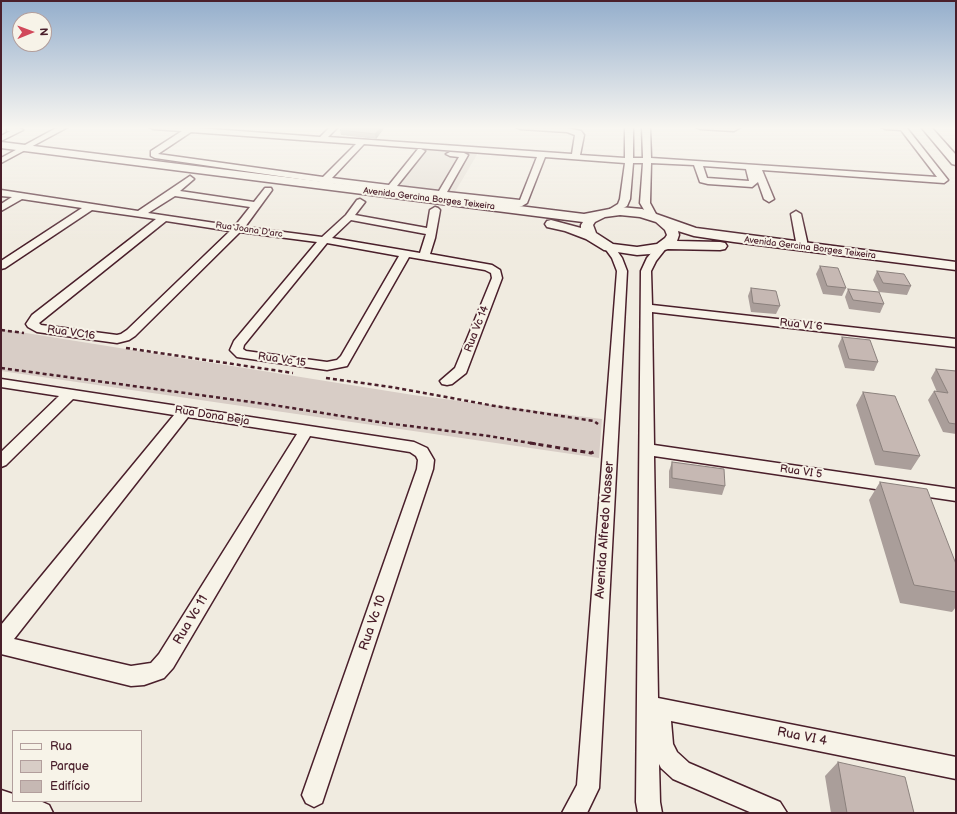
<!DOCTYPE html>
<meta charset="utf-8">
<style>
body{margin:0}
#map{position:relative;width:957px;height:814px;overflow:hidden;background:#f0ebe0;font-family:"Balsamiq Sans",sans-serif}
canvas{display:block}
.frame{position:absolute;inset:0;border:2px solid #4a1f2b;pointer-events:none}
.legend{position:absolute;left:12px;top:730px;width:130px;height:72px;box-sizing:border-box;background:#f7f3e8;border:1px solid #b29e9c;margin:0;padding:5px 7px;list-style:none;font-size:12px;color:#4a1f2b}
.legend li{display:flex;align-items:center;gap:8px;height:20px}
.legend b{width:20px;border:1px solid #b29e9c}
.north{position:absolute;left:12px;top:12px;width:40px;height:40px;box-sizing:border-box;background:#f7f3e8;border:1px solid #b29e9c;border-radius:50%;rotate:89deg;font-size:11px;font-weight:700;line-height:16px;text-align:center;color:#4a1f2b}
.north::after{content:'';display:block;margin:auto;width:14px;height:18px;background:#d1495b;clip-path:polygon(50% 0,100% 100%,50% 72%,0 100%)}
</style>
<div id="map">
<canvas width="957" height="814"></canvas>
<div class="frame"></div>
<ul class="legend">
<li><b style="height:5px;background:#f7f3e8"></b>Rua</li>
<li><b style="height:11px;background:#d8cdc6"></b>Parque</li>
<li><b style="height:11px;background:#c6b8b3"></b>Edifício</li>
</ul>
<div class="north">N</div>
</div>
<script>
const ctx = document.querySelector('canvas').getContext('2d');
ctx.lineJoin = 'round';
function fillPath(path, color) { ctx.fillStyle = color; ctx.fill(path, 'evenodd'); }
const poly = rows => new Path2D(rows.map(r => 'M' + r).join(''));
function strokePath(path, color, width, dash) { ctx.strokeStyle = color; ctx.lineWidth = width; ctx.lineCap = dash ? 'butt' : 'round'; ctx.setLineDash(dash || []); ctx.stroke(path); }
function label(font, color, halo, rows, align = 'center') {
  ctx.font = font + ' "Balsamiq Sans",sans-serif'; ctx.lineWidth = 4; ctx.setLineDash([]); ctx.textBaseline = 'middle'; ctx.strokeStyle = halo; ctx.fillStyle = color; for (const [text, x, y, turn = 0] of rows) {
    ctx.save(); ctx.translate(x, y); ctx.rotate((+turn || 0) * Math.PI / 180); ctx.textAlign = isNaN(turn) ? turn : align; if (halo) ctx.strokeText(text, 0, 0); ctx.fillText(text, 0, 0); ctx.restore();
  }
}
fillPath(poly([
 [423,150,478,153,455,192,395,186]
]), '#e3dcd2');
fillPath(poly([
 [1,329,413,395,602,419,599,458,1,371]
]), '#d8cdc6');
const minor = poly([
 [7,127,19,128,23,130,1,141,1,136,10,131,7,131,7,127],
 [58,127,68,127,1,163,1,158,58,127],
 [149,127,184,127,320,137,330,127,338,127,328,137,572,154,575,135,567,132,520,129,516,127,567,128,581,131,584,135,580,155,625,158,625,127,633,127,633,158,643,158,642,127,650,127,651,158,937,177,901,130,885,129,881,127,906,127,948,180,944,183,762,170,774,199,769,202,764,199,758,182,752,187,708,184,700,182,694,165,651,163,650,203,657,216,652,219,649,218,640,203,643,163,633,163,630,199,627,206,610,215,605,212,618,204,620,199,625,163,545,157,527,203,522,206,511,206,328,183,325,187,322,188,318,185,320,182,155,158,151,156,151,151,182,131,153,129,149,127],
 [191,132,356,144,323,177,158,154,191,132],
 [364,144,537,157,520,200,447,192,468,155,464,153,450,152,446,154,450,156,459,157,439,191,397,186,425,151,421,149,418,149,389,185,332,178,364,144],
 [703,166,746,169,749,181,707,178,703,166],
 [696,127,741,127,734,131,700,129,696,127],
 [190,176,194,179,180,191,254,202,265,188,271,188,272,190,245,227,322,237,346,215,357,200,360,199,365,202,355,215,427,228,430,210,435,207,438,208,440,210,435,238,430,254,492,265,500,270,502,278,466,373,452,384,447,385,442,384,440,381,455,368,492,278,491,273,485,270,409,257,347,366,327,370,237,357,230,350,234,341,317,242,240,232,135,336,129,340,117,343,37,332,28,327,26,324,32,315,156,219,92,210,5,268,1,269,1,261,82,208,22,199,1,211,1,204,12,197,1,196,1,190,138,211,190,176],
 [175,196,250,207,235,226,148,213,175,196],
 [351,220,426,234,420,253,332,238,351,220],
 [166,221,230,231,127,330,121,334,117,335,41,325,39,323,166,221],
 [327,243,399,256,341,356,337,360,327,362,246,351,243,349,244,345,327,243],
 [796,211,801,214,807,241,807,247,802,250,797,247,791,214,796,211],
 [609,244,613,245,622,258,627,271,599,788,587,813,562,813,577,785,617,271,612,258,604,247,609,244],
 [662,244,667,247,656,261,651,271,652,305,956,339,956,347,652,312,654,445,956,489,956,501,654,456,658,698,956,757,956,779,671,721,673,744,677,752,689,763,780,802,787,813,752,813,673,779,661,768,659,764,660,802,662,813,638,813,636,802,641,271,647,258,658,245,662,244],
 [1,379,414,442,427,448,434,460,433,469,322,803,314,807,306,803,302,795,417,469,418,460,416,456,410,452,310,436,173,668,164,678,144,685,131,686,1,654,1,625,174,415,73,399,6,465,1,467,1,452,59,396,1,387,1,379],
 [188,417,297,434,159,654,151,663,131,666,14,639,188,417],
 [1,790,13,794,13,801,40,801,49,805,53,813,1,813,1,790]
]);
const major = poly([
 [921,127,931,127,956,155,956,165,952,164,921,127],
 [1,142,584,214,620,207,642,209,696,228,956,262,956,270,734,242,694,236,678,231,679,235,677,241,720,242,725,243,727,246,725,249,720,250,668,249,650,254,637,255,604,250,586,239,565,231,547,227,545,224,547,221,551,220,581,228,581,225,583,222,1,148,1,142],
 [620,215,640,217,656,222,665,230,667,235,665,238,657,244,637,247,613,244,596,233,593,225,595,222,605,217,620,215]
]);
strokePath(minor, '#4a1f2b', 3);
strokePath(major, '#4a1f2b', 3);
strokePath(poly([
 [1,330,24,333],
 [126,348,293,373],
 [1,368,273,405,385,423,489,436,536,444],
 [326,378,391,387,495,406,594,421,598,424]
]), '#4a1f2b', 2.5, [4, 3]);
strokePath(poly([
 [530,443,591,453,596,451]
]), '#4a1f2b', 3, [5, 3.5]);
fillPath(minor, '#f7f3e8');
fillPath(major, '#f7f3e8');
fillPath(poly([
 [385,127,376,139,341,135,340,130],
 [820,266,846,288,842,296,823,294,816,274],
 [877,271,911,286,907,295,879,292,873,280],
 [751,288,780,306,776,314,751,312,748,296],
 [848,289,884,304,880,313,849,309,845,297],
 [842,337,878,362,874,371,845,368,838,346],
 [936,369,956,371,956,434,943,432,928,400,934,391,937,392,931,378],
 [863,392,920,456,911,470,875,465,856,405],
 [672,462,725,486,722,495,669,488,669,471],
 [880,482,956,564,956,607,952,612,900,603,869,500],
 [838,762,914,813,831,813,825,776]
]), '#aa9e9a');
fillPath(poly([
 [381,127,385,127,376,139,375,134]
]), '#8b817d');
const building = poly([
 [343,127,381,127,375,134,340,130,343,127],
 [820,266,838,268,846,288,827,286,820,266],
 [877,271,904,274,911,286,883,283,877,271],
 [751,288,776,291,780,306,753,303,751,288],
 [848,289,879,292,884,304,853,300,848,289],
 [842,337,870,340,878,362,849,359,842,337],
 [936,369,956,371,956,424,949,423,934,391,948,393,936,369],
 [863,392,895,396,920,456,883,451,863,392],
 [672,462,724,469,725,486,672,478,672,462],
 [880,482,927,489,956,564,956,592,914,585,880,482],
 [838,762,905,777,914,813,847,813,838,762]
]);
fillPath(building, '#c6b8b3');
strokePath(building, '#8b817d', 1);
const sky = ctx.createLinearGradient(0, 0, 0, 241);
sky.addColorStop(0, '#94aecc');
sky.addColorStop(0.53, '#f8f6f1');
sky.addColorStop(1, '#f8f6f100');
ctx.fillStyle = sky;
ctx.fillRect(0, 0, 957, 241);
label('9px', '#4a1f2b', '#f7f3e8', [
 ["Avenida Gercina Borges Teixeira",429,199,7],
 ["Rua Joana D'arc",249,230,8],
 ["Avenida Gercina Borges Teixeira",810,248,7]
]);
label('11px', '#4a1f2b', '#f7f3e8', [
 ["Rua VI 6",801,325,6],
 ["Rua Vc 14",477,329,-69],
 ["Rua VC16",71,333,8],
 ["Rua Vc 15",282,360,8],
 ["Rua Dona Beja",212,416,9],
 ["Rua VI 5",801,472,8]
]);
label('13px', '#4a1f2b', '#f7f3e8', [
 ["Avenida Alfredo Nasser",605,530,-86],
 ["Rua Vc 11",191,620,-59],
 ["Rua Vc 10",373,623,-71],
 ["Rua VI 4",802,737,11]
]);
</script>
